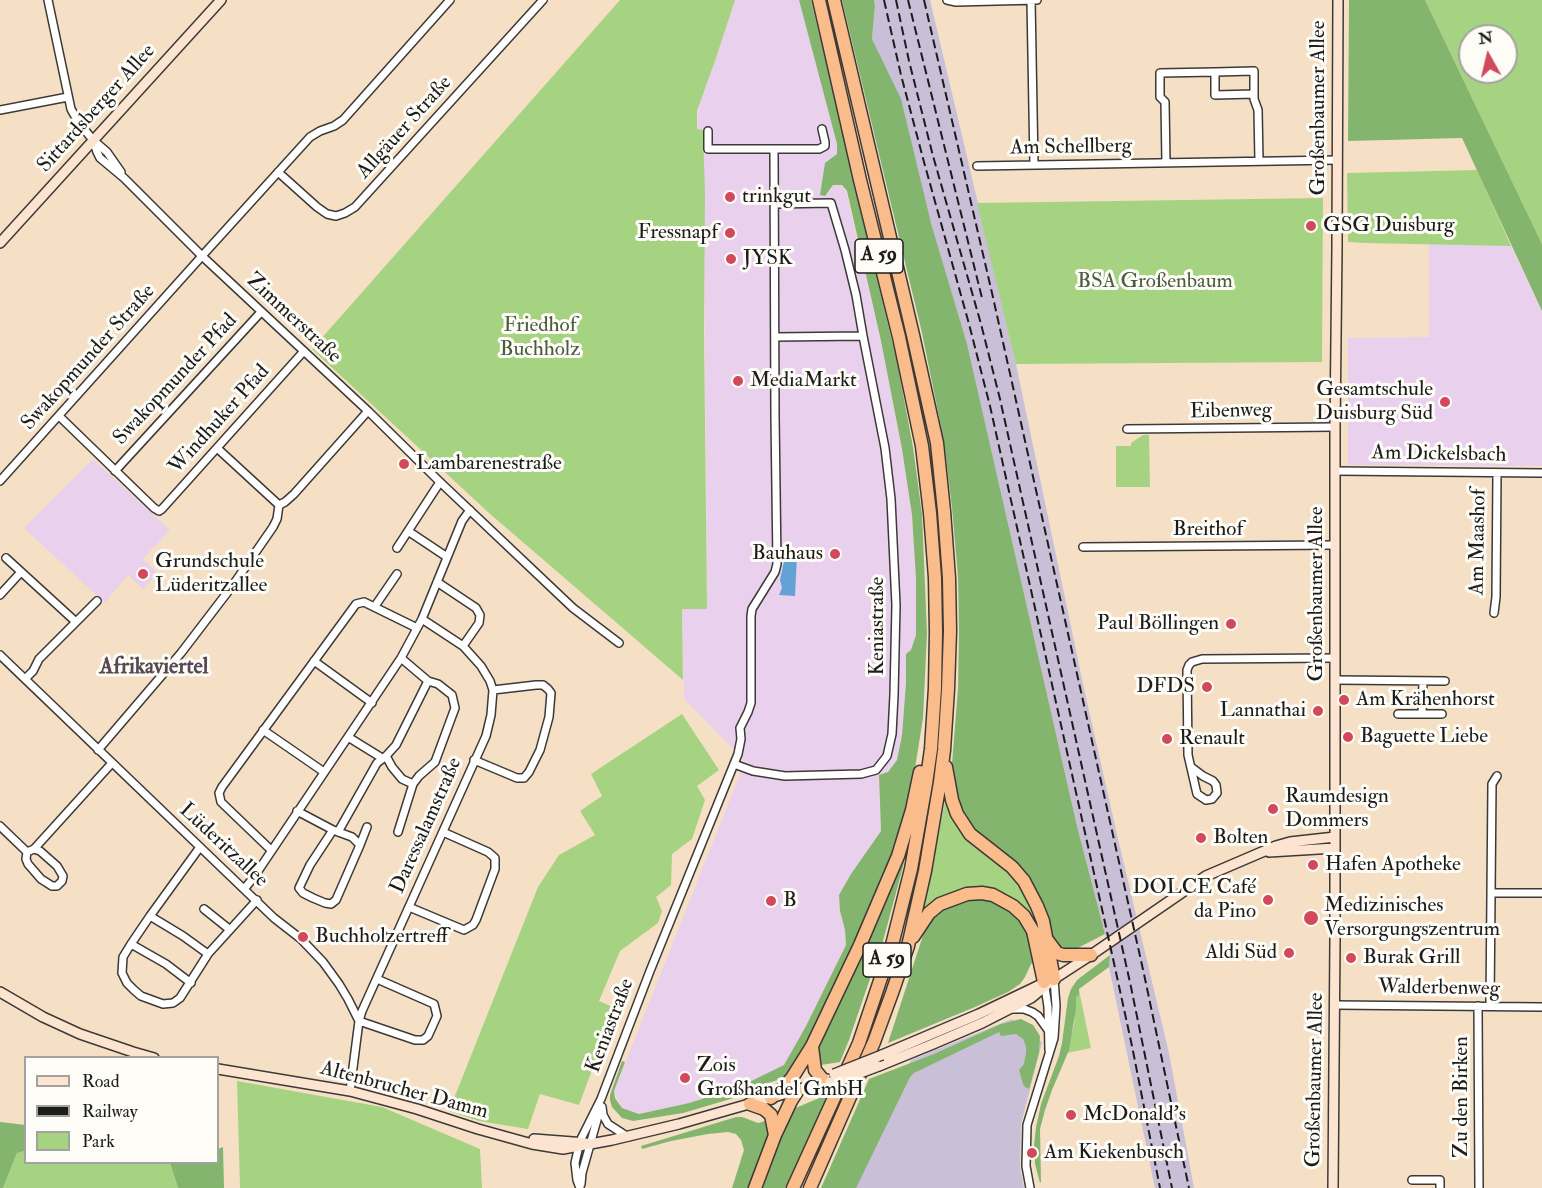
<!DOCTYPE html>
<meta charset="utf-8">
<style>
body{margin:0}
#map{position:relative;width:1542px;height:1188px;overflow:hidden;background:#f5e0c6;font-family:"IM FELL Double Pica",serif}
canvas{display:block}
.legend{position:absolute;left:24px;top:1056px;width:195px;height:108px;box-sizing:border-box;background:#fdfcf7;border:2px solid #a3a29f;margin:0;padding:8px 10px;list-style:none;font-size:18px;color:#1c1c1c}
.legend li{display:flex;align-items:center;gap:12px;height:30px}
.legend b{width:30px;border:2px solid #a3a29f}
.north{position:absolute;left:1458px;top:24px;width:60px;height:60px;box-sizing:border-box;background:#fdfcf7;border:2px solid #a3a29f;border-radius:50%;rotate:352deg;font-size:16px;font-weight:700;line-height:24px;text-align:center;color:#1c1c1c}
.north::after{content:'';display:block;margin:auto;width:21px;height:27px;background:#d1495b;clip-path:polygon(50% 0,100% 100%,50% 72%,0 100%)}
</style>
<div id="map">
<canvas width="1542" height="1188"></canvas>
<ul class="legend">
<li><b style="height:8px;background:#fde4d0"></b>Road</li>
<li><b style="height:8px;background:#1c1c1c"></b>Railway</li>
<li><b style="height:16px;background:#a6d381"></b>Park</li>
</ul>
<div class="north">N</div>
</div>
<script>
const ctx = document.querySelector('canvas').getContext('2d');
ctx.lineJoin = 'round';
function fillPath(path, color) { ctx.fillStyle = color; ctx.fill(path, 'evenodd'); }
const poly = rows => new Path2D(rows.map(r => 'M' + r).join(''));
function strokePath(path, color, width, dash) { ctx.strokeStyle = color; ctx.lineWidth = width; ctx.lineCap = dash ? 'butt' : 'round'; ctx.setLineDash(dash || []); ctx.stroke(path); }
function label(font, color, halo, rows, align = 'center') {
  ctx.font = font + ' "IM FELL Double Pica",serif'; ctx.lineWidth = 6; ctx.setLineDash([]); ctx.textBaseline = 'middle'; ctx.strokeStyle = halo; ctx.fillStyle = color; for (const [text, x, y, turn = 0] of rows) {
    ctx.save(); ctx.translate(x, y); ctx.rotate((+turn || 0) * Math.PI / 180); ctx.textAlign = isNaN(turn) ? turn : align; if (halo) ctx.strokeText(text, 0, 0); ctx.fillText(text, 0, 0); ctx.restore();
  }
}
fillPath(poly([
 [735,0,799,0,837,144,837,154,826,196,833,185,842,185,846,191,881,341,902,449,912,515,916,579,916,635,911,650,906,654,906,683,902,735,897,760,888,772,879,776,881,831,851,874,840,911,845,930,846,945,806,1026,784,1065,737,1088,689,1103,639,1114,622,1108,614,1091,745,761,684,699,682,609,707,608,703,130,697,130,699,102,717,55],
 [1429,244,1511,246,1542,311,1542,466,1348,465,1348,338,1429,337],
 [93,459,170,530,143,559,158,573,143,589,128,575,105,603,24,528]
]), '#e9d1ed');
fillPath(poly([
 [874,0,930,0,1016,364,1083,684,1118,839,1169,1053,1194,1188,1155,1188,1109,967,1110,955,1105,934,1077,826,967,345,931,223,872,39,875,5],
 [1012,1019,1042,1042,1021,1124,1020,1167,1024,1188,852,1188,911,1060]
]), '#c9bfd7');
fillPath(poly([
 [620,0,735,0,717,55,697,111,697,129,703,130,705,193,704,330,707,609,682,609,683,680,489,513,312,349],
 [1425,0,1542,0,1542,244],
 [1470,36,1506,36,1506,72,1470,72],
 [1477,170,1511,246,1365,243,1348,242,1347,173],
 [1323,198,1322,362,1016,364,977,203],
 [1143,435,1149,435,1150,487,1116,487,1116,446,1131,446,1131,443],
 [682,714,719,770,697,786,705,800,692,839,672,854,671,885,656,897,662,911,658,923,620,951,599,1001,615,1008,579,1105,540,1094,528,1129,479,1121,449,1111,538,887,559,855,595,835,580,811,602,796,591,774],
 [946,796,1020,883,1034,907,1040,928,923,915],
 [1079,990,1091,1048,1067,1053,1074,1025,1076,998],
 [237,1081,382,1107,480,1149,482,1188,240,1188],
 [25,1151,26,1162,170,1163,178,1188,3,1188,17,1153]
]), '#a6d381');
fillPath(poly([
 [799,0,811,0,897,362,913,447,922,514,927,633,923,718,916,762,908,808,895,855,809,1042,785,1078,764,1084,751,1093,683,1113,633,1121,622,1118,612,1107,610,1100,610,1095,622,1061,625,1062,614,1091,615,1098,622,1108,639,1114,689,1103,737,1088,784,1065,806,1026,846,945,845,930,840,911,839,895,851,874,881,831,879,775,888,772,897,760,902,735,906,683,906,654,911,650,916,635,916,579,912,515,902,449,881,341,847,191,842,185,833,185,825,196,820,195,825,163,837,154,837,144],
 [842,0,874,0,875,5,872,39,901,99,931,223,967,344,1077,826,1105,934,1070,952,1064,952,1051,939,1043,903,1028,878,973,831,960,813,952,781,952,764,958,688,959,631,958,577,952,508,944,441,922,333],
 [1349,0,1425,0,1542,244,1542,311,1462,138,1348,141],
 [910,832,903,867,883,941,849,1040,840,1062,821,1065,817,1063,819,1047,865,948],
 [991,899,1009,910,1020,919,1027,932,1034,962,1031,964,1025,977,1020,984,1008,992,975,1007,888,1043,926,926,931,916,955,900],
 [1110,955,1109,967,1079,989,1079,994,1076,998,1076,1009,1069,1050,1052,1090,1045,1110,1040,1129,1041,1182,1040,1183,1035,1164,1034,1146,1036,1127,1041,1104,1059,1056,1062,1043,1068,998,1071,989,1077,980],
 [1021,1019,1033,1025,1040,1036,1039,1053,1029,1089,1025,1087,1023,1084,1019,1070,1024,1064,1026,1053,1026,1046,1023,1039,1016,1034,1001,1036,999,1032,914,1073,910,1077,856,1188,821,1188,869,1079,934,1054,1001,1024],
 [829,1094,785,1188,760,1188,778,1137,793,1109],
 [736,1117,742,1117,758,1123,769,1120,772,1126,752,1188,732,1188,744,1150,741,1140,736,1134,728,1132,708,1134,671,1141,642,1149,641,1146],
 [0,1122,26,1125,25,1151,17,1153,3,1188,0,1188],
 [223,1147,224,1188,178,1188,170,1163,218,1162,218,1149]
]), '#84b56f');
fillPath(poly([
 [797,555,795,596,779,595,782,588,780,580,784,561,790,556]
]), '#62a2d5');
const minor = poly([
 [48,0,71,109,76,118,84,129,93,140,107,152,121,172],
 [947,0,956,2,1037,0],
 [1031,0,1034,165],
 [1215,72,1215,95,1254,94],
 [0,110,68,97],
 [708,131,708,149,819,149,825,146,825,142,822,129],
 [93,140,97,152,100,158,124,178,202,256,368,411,440,482,573,608,619,643],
 [1166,163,1165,102,1160,97,1160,73,1215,72,1254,71,1254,99,1258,110,1259,161],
 [977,166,1337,160],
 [278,172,317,207,327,214,336,216,345,213,355,207,543,0],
 [774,204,831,203,845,250,856,295,863,336],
 [59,416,154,508,159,511,162,509,304,351],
 [1127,429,1335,427],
 [217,448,279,505],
 [115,471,261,312],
 [1335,471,1542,473],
 [0,481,202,256,310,137,320,131,334,126,343,120,450,0],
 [408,531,447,557],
 [1083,547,1335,545],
 [397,548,440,482],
 [6,558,76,622,39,659,33,671,25,679],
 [437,582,476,608,480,615,479,623,463,646],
 [0,595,21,572],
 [375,606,397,574],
 [1494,613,1496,597,1497,473],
 [76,622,97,601],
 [0,655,274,918,301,939,323,962,339,984,348,999,359,1021],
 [401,658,428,681],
 [314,661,372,703],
 [1335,680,1445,681],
 [1423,681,1422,714,1442,714],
 [1398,714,1422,714],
 [263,730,324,772],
 [348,737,382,758],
 [98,750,181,653,233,585,273,527,277,519,279,505,285,502,294,494,368,411],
 [386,756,392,767,402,779,413,784],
 [474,760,517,778,524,778,529,772,540,750,549,717,551,693,548,689,543,685,536,685,493,690],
 [734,764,753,771,785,776,861,774,876,770,887,756,892,734,894,695,896,605,891,499,885,448,863,336,775,337],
 [1191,767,1203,776,1213,781,1216,785,1217,793,1212,799,1206,800,1197,794,1188,755,1187,670,1189,665,1192,662,1202,659,1335,658],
 [297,811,333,830,310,865,299,888,303,893,313,898,325,903,331,904,336,900,360,845,352,837,333,830],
 [0,826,27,852],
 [338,832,377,763,386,756,396,745,428,681,438,684,452,695,455,708,435,762,419,776,413,784,398,832],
 [360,845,367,827],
 [200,847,150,916,131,944,123,957,122,973,127,983,134,990,141,996,163,1004,173,1003,180,998,208,954,257,900],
 [34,849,112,763],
 [34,849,40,851,57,866,63,876,62,881,57,886,52,886,41,879,28,864,26,859,27,852,34,849],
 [271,850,221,802,219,793,222,787,356,604,364,602,417,628],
 [245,888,254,877,401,658,422,619,462,521,470,510],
 [1492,893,1542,893],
 [409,907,464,930,473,925,476,920,495,869,495,858,488,852,443,832],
 [204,909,229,929],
 [150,916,183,936,208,954],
 [131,944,166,964,191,983],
 [1045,987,1048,1007,1049,1050],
 [1335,1005,1542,1007],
 [1478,1006,1479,1188],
 [1490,1006,1492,784,1497,776],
 [1011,1009,1024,1009,1032,1012,1038,1016,1048,1030],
 [359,1021,415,1040,423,1040,428,1036,437,1016,434,1004,377,979],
 [350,1091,359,1021,362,1011,486,736,491,715,493,690,490,681,481,666,463,646,422,619],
 [602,1107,603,1115,608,1124,628,1137],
 [1412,1180,1440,1180,1440,1188],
 [581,1184,582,1173,597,1120,600,1105],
 [580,1188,577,1180,575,1163,580,1141,601,1099,650,971,738,754,741,739,740,728,748,712,751,703,751,616,752,609,775,572,777,564,775,416,774,149],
 [1030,1188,1026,1166,1027,1125,1054,1038,1056,1006,1054,979]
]);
const secondary = poly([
 [0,243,221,0],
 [1269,852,1335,848],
 [0,992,43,1017,80,1034,133,1052,154,1058],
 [882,1055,979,1014,1046,982],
 [879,1066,933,1044,982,1023,1031,998,1054,979,1091,955,1206,876,1276,846,1290,842,1335,837],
 [218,1069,350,1091,417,1109,478,1129,532,1144,563,1149,612,1140,679,1124,798,1090,827,1079],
 [534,1139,586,1143],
 [1333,1188,1335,939,1335,427,1337,248,1338,0]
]);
const motorway = poly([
 [946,767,952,800,957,814,970,834,1012,867,1024,881,1037,906,1043,921,1054,979],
 [913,937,929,913,940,904,967,894,982,893,993,895,1013,906,1024,916,1033,931,1044,982],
 [1048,941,1057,953,1063,955,1091,955],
 [812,1047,815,1070,824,1081],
 [771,1098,783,1088,792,1078,812,1046,860,945,898,856,912,810,920,772],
 [750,1104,764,1109,771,1115,775,1135],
 [755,1188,775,1135,791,1101,798,1090],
 [793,1188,859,1043,892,945,911,869,926,784,931,749,935,688,936,632,935,578,930,513,922,446,899,337,860,180,819,0],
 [810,1188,874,1042,892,993,908,946,925,871,940,782,944,750,948,689,950,631,949,578,944,511,937,443,913,335,834,0]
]);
strokePath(minor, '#3d3936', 10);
strokePath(secondary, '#3d3936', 12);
strokePath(motorway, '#3d3936', 15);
strokePath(minor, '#fff', 7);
strokePath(secondary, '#fde4d0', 9);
strokePath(motorway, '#f9bc8a', 12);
strokePath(poly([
 [884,0,901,75,924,162,969,324,990,406,1112,954,1132,1046,1160,1188],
 [896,0,909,61,933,156,981,324,1000,399,1131,987,1172,1188],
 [908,0,982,298],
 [924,0,992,293,1144,974,1189,1188]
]), '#1c1c1c', 2, [9, 4.5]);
const secondaryBridge = poly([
 [834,1074,882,1055],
 [830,1082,839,1081,879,1066]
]);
strokePath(secondaryBridge, '#3d3936', 12, []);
strokePath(secondaryBridge, '#fde4d0', 9);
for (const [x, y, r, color] of [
 [730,197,6,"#d1495b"],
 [1311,226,6,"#d1495b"],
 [730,233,6,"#d1495b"],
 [731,259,6,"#d1495b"],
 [738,381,6,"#d1495b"],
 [1445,402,6,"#d1495b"],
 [404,464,6,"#d1495b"],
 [835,554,6,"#d1495b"],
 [143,574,6,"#d1495b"],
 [1231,624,6,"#d1495b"],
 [1207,687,6,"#d1495b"],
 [1344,700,6,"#d1495b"],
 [1318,711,6,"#d1495b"],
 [1348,737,6,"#d1495b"],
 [1167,739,6,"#d1495b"],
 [1273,809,6,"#d1495b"],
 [1201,838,6,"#d1495b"],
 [1313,865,6,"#d1495b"],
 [1268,900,6,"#d1495b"],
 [771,901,6,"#d1495b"],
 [1311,918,8,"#d1495b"],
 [303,937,6,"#d1495b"],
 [1289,953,6,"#d1495b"],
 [1351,958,6,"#d1495b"],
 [685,1078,6,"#d1495b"],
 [1071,1115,6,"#d1495b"],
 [1032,1153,6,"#d1495b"]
]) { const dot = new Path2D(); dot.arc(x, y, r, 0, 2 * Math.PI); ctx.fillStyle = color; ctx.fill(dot); strokePath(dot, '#fdfcf7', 2); }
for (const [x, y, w] of [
 [879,256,48],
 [887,960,48]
]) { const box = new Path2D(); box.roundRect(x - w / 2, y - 17, w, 34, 4.5); ctx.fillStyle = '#fdfcf7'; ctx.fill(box); strokePath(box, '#1c1c1c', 1.5); }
label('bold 20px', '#1c1c1c', null, [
 ["A 59",879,256],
 ["A 59",887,960]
]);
label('21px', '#1c1c1c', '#fdfcf7', [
 ["Großenbaumer Allee",1319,108,-90],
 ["Sittardsberger Allee",97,109,-48],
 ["Allgäuer Straße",405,128,-48],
 ["Am Schellberg",1071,148,-1],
 ["Zimmerstraße",293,319,43],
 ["Swakopmunder Straße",89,358,-48],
 ["Swakopmunder Pfad",176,380,-47],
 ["Eibenweg",1231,412,-1],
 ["Windhuker Pfad",220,420,-48],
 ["Am Dickelsbach",1439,455,1],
 ["Breithof",1208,530],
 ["Am Maashof",1479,542,-89],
 ["Großenbaumer Allee",1317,594,-90],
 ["Keniastraße",878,626,-90],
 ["Daressalamstraße",427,826,-66],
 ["Lüderitzallee",223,846,43],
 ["Walderbenweg",1439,989,1],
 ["Keniastraße",611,1026,-69],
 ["Großenbaumer Allee",1316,1080,-89],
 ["Altenbrucher Damm",404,1091,15],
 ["Zu den Birken",1462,1097,-90]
]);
label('21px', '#1c1c1c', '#fdfcf7', [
 ["trinkgut",742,197],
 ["GSG Duisburg",1323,226],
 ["Fressnapf",718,233,"right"],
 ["JYSK",743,259],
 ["MediaMarkt",750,381],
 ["Gesamtschule",1433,390,"right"],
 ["Duisburg Süd",1433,414,"right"],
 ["Lambarenestraße",416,464],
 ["Bauhaus",823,554,"right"],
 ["Grundschule",155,562],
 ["Lüderitzallee",155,586],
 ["Paul Böllingen",1219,624,"right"],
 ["DFDS",1195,687,"right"],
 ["Am Krähenhorst",1356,700],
 ["Lannathai",1306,711,"right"],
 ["Baguette Liebe",1360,737],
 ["Renault",1179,739],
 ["Raumdesign",1285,797],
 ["Dommers",1285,821],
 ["Bolten",1213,838],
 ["Hafen Apotheke",1325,865],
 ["DOLCE Café",1256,888,"right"],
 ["da Pino",1256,912,"right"],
 ["B",783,901],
 ["Medizinisches",1324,906],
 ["Versorgungszentrum",1324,930],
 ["Buchholzertreff",315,937],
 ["Aldi Süd",1277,953,"right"],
 ["Burak Grill",1363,958],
 ["Zois",697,1066],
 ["Großhandel GmbH",697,1090],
 ["McDonald's",1083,1115],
 ["Am Kiekenbusch",1044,1153]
], 'left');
label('21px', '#4c5c3f', '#fdfcf7', [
 ["BSA Großenbaum",1155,282],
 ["Friedhof",540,326],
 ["Buchholz",540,350]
]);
label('bold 22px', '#574853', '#fdfcf7', [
 ["Afrikaviertel",154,668]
]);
</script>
